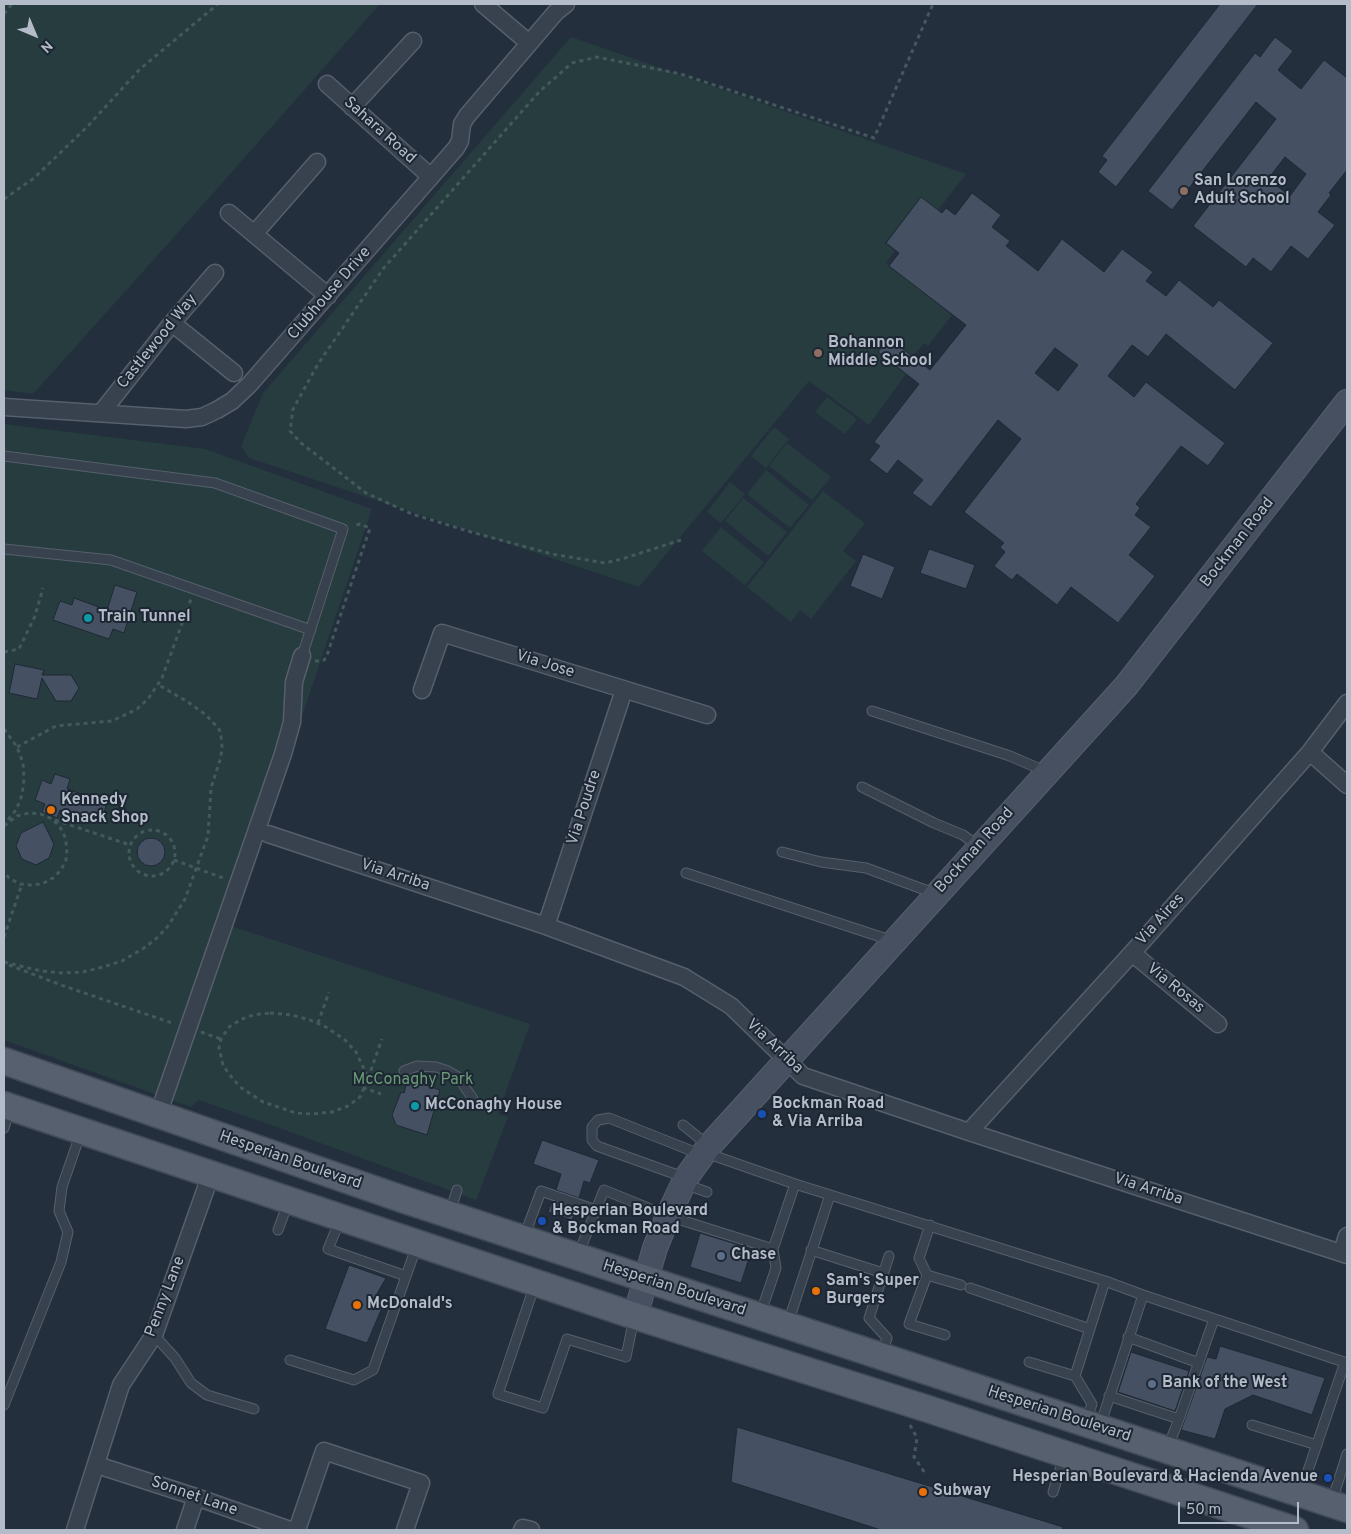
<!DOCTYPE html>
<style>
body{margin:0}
#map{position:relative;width:1351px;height:1534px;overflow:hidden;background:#242f3e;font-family:Overpass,sans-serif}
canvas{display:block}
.frame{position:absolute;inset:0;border:5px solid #b4bcc9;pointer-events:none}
.north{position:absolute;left:10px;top:10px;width:50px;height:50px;-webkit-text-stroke:4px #1d2633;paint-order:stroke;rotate:135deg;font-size:14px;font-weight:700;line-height:20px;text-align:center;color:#b4bcc9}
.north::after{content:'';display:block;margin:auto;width:18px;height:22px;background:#b4bcc9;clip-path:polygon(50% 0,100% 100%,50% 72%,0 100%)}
.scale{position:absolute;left:1178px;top:1502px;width:121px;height:22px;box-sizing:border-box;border:2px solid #b4bcc9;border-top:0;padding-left:6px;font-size:15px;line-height:18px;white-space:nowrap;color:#b4bcc9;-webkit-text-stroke:4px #1d2633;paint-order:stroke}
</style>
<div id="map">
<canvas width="1351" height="1534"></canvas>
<div class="frame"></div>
<div class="north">N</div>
<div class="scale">50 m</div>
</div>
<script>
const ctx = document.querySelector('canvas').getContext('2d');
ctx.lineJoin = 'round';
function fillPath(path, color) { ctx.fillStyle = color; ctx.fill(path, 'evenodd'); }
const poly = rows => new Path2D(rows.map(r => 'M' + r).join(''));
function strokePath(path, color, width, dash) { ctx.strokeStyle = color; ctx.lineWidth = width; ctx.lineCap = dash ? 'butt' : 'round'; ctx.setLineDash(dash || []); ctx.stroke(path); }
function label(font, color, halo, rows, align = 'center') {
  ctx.font = font + ' Overpass,sans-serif'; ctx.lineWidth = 4; ctx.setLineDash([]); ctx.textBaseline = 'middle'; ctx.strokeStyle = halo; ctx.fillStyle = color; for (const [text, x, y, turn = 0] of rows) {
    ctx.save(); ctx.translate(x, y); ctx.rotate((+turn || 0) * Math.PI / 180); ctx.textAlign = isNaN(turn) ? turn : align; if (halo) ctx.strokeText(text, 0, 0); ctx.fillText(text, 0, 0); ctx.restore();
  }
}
fillPath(poly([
 [4,4,380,4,209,198,33,394,4,390],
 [571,37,966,174,938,210,921,197,885,243,895,251,886,263,952,315,928,346,924,343,913,357,906,374,869,425,809,381,639,587,249,458,241,446,263,393],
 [827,397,857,419,845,434,815,412],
 [4,424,205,449,372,509,231,926,530,1024,498,1114,508,1117,476,1200,274,1126,199,1100,191,1107,4,1040],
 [774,427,789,439,766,468,751,456],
 [787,443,831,477,812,500,769,466],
 [766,470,809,505,790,528,747,494],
 [730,482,745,494,721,523,707,512],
 [823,491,865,523,843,551,856,561,811,619,800,610,791,622,747,587],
 [743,498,787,532,768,556,725,521],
 [721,527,764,562,745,585,702,551]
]), '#263c3f');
const building = poly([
 [1220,4,1258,4,1116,187,1098,172,1107,160,1102,156,1220,4],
 [1275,37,1293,51,1278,70,1301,89,1324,60,1347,78,1347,170,1329,193,1331,195,1318,212,1335,225,1308,259,1291,246,1271,272,1253,258,1246,267,1193,226,1276,119,1256,102,1172,210,1148,191,1255,53,1260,57,1275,37],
 [1285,157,1306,174,1290,196,1268,179,1285,157],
 [972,193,1001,215,992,227,1010,241,1006,246,1038,271,1062,239,1104,272,1122,249,1153,272,1146,281,1166,296,1179,280,1213,307,1219,300,1273,343,1235,390,1166,334,1148,357,1132,345,1108,376,1134,397,1146,382,1225,443,1208,466,1181,446,1136,504,1140,508,1135,515,1151,527,1129,555,1155,576,1118,623,1071,587,1057,605,1017,574,1012,580,994,566,1005,552,1000,547,1004,543,964,512,1021,439,998,420,931,507,912,493,923,480,898,460,887,474,869,460,880,446,874,442,919,384,878,352,889,338,930,370,966,325,889,266,899,253,886,243,921,197,942,213,946,208,955,215,972,193],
 [1055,348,1078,365,1058,391,1035,373,1055,348],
 [929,549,975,565,966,589,920,573,929,549],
 [863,554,895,567,882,599,850,586,863,554],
 [115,585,137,592,124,633,113,629,109,639,53,620,60,601,72,605,74,598,107,610,115,585],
 [15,664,44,670,42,675,71,675,79,688,71,701,56,701,42,678,37,699,9,693,15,664],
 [55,774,70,779,67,789,102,801,101,804,106,806,101,821,96,819,95,821,60,810,57,818,42,812,45,804,35,800,42,780,51,784,55,774],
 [43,822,54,844,49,858,36,865,22,859,16,846,21,833,43,822],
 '137 852a14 14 0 1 1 28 0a14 14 0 1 1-28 0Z',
 [408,1079,440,1090,427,1135,396,1125,392,1115,401,1092,404,1093,408,1079],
 [542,1140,599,1160,590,1183,584,1181,579,1198,556,1190,561,1174,533,1164,542,1140],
 [552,1201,576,1210,572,1220,548,1212,552,1201],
 [700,1233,752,1249,741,1283,690,1267,700,1233],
 [349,1265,386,1278,374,1299,384,1303,367,1343,325,1329,349,1265],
 [1220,1346,1325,1378,1312,1415,1253,1395,1225,1409,1215,1439,1181,1430,1207,1357,1216,1359,1220,1346],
 [1131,1352,1189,1371,1175,1411,1118,1392,1131,1352],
 [737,1427,1063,1527,1062,1530,881,1530,731,1482,737,1427]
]);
fillPath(building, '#455162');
strokePath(building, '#1f2835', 1);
const lane = poly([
 [4,456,215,483,343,529,302,656],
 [4,549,111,560,311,630],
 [872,711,1010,756,1047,772],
 [862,787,934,823,963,835,979,847],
 [782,852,821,862,866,868,936,894],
 [686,873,893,941],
 [404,1071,417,1066,436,1067,448,1071,458,1077,473,1099],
 [683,1125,709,1146],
 [4,1128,10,1109],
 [706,1153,795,1184,1105,1281,1143,1295,1347,1363],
 [686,1178,597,1146,592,1140,592,1127,598,1120,609,1118,702,1155],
 [684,1184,707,1192],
 [450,1212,457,1190],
 [340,1220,328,1249,406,1276],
 [278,1230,288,1203],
 [524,1237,541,1191,596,1210],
 [811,1250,883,1273],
 [578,1255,604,1190,668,1216,773,1249],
 [927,1275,919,1258,930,1225],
 [535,1284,498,1394,543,1408,567,1339,626,1357,634,1318],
 [970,1288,1090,1329],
 [760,1315,776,1268,773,1249,795,1184],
 [788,1323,830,1195],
 [154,1335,175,1358,191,1383,207,1395,254,1409],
 [945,1335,909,1324,927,1275,961,1285],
 [1128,1337,1199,1363],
 [882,1354,887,1338,869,1318,889,1256],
 [290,1360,354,1380,373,1370,417,1245],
 [1029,1362,1075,1376],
 [1109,1396,1179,1419,1214,1319],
 [4,1405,61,1262,68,1232,59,1211,62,1187,81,1132],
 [1086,1421,1092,1404,1075,1376,1105,1281],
 [1252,1425,1317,1445],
 [1100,1426,1143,1295],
 [1168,1447,1179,1419],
 [1301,1491,1345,1362],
 [1053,1492,1064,1457],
 [1332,1501,1347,1454]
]);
const street = poly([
 [483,4,529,43],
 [327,84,431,177],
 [352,107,413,41],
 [229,213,328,296],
 [254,234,317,162],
 [172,323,234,373],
 [4,407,186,419,202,417,217,410,232,401,249,385,456,148,460,141,462,124,467,116,556,12,566,4],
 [101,413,172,323,215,273],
 [422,690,442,633,707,715],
 [1310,752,1347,785],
 [268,834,546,926,684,977,731,1006,803,1076,969,1132,1347,1255],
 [546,926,624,690],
 [1132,953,1218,1024],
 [158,1115,283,754,292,722,294,682,302,656],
 [969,1132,1132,953,1310,752,1347,703],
 [1342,1253,1347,1236],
 [97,1465,196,1497,290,1530],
 [75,1530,121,1385,154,1335,211,1174],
 [185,1530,196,1497],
 [297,1530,324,1451,421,1483,405,1530],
 [522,1530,523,1528,531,1530]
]);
const secondary = poly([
 [635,1316,655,1248,668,1216,686,1178,709,1146,1126,686,1347,402]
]);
const primary = poly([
 [4,1061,402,1199,1347,1509],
 [4,1105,635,1316,928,1409,1295,1530]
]);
strokePath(lane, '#565f6c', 11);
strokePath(street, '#565f6c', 19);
strokePath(secondary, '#565f6c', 26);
strokePath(primary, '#414a57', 29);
strokePath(poly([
 [4,14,12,4],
 [4,199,34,178,87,127,140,69,218,4],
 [681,540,622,559,605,563,552,554,471,532,412,514,366,493,301,443,290,431,293,409,318,364,383,269,540,91,572,63,597,57,681,74,874,138,933,4],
 [4,652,19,649,35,616,43,588],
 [315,661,323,661,326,658,370,528,360,524,354,526],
 [4,729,17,747,23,763,24,779,22,795,16,810,7,821],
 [17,747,56,726,112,721,137,709,148,699,162,678,191,599],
 [55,820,130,845],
 [4,826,17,816,29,813,41,814,52,819,60,827,65,837,67,849,66,860,61,870,53,878,42,884,31,885,20,884,9,878,4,872],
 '129 853a23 23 0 1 1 46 0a23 23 0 1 1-46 0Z',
 [174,860,223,878],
 [4,937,22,884],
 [4,962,41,971,63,973,83,972,103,967,122,961,144,948,158,937,168,926,185,899,208,836,211,788,221,757,222,746,221,736,219,729,206,715,188,702,157,684],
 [9,965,61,985,175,1024],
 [270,1013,292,1015,310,1020,326,1027,345,1040,356,1052,366,1073,364,1088,360,1097,348,1106,332,1112,312,1114,296,1113,263,1102,240,1087,229,1074,223,1065,219,1048,221,1039,229,1027,242,1019,253,1015,270,1013],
 [318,1023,329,992],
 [201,1032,221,1039],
 [368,1078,382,1039],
 [365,1087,364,1088,381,1094],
 [910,1425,917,1438,914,1457,925,1473]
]), '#44595c', 3, [4, 4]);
strokePath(lane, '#38414e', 9);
strokePath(street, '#38414e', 16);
strokePath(secondary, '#465061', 24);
strokePath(primary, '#56606e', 26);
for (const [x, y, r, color] of [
 [1184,191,5,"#8d6e63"],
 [818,353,5,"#8d6e63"],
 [88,618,5,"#0f9aa8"],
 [51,810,5,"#e8710a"],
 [415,1106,5,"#0f9aa8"],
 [762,1114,5,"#1a4fb4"],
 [542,1221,5,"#1a4fb4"],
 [721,1256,5,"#5c6f8a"],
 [816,1291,5,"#e8710a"],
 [357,1305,5,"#e8710a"],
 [1152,1384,5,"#5c6f8a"],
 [1328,1478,5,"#1a4fb4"],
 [923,1492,5,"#e8710a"]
]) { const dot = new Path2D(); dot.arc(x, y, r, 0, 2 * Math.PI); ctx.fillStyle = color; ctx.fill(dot); strokePath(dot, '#1d2633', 2); }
label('16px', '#b4bcc9', '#1d2633', [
 ["Sahara Road",379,131,42],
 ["Clubhouse Drive",330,294,-49],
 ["Castlewood Way",158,342,-51],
 ["Bockman Road",1238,543,-52],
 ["Via Jose",545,665,17],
 ["Via Poudre",585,808,-72],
 ["Bockman Road",975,851,-48],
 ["Via Arriba",395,876,18],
 ["Via Aires",1161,920,-48],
 ["Via Rosas",1175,989,39],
 ["Via Arriba",774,1047,43],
 ["Hesperian Boulevard",290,1161,19],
 ["Via Arriba",1148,1190,18],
 ["Hesperian Boulevard",674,1289,18],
 ["Penny Lane",166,1297,-69],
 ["Hesperian Boulevard",1059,1415,18],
 ["Sonnet Lane",194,1497,19]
]);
label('bold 16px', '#b4bcc9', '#1d2633', [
 ["San Lorenzo",1194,182],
 ["Adult School",1194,200],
 ["Bohannon",828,344],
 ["Middle School",828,362],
 ["Train Tunnel",98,618],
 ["Kennedy",61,801],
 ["Snack Shop",61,819],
 ["Bockman Road",772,1105],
 ["& Via Arriba",772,1123],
 ["McConaghy House",425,1106],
 ["Hesperian Boulevard",552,1212],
 ["& Bockman Road",552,1230],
 ["Chase",731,1256],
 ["Sam's Super",826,1282],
 ["Burgers",826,1300],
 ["McDonald's",367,1305],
 ["Bank of the West",1162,1384],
 ["Hesperian Boulevard & Hacienda Avenue",1318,1478,"right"],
 ["Subway",933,1492]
], 'left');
label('16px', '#6b9a76', '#1d2633', [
 ["McConaghy Park",413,1081]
]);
</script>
